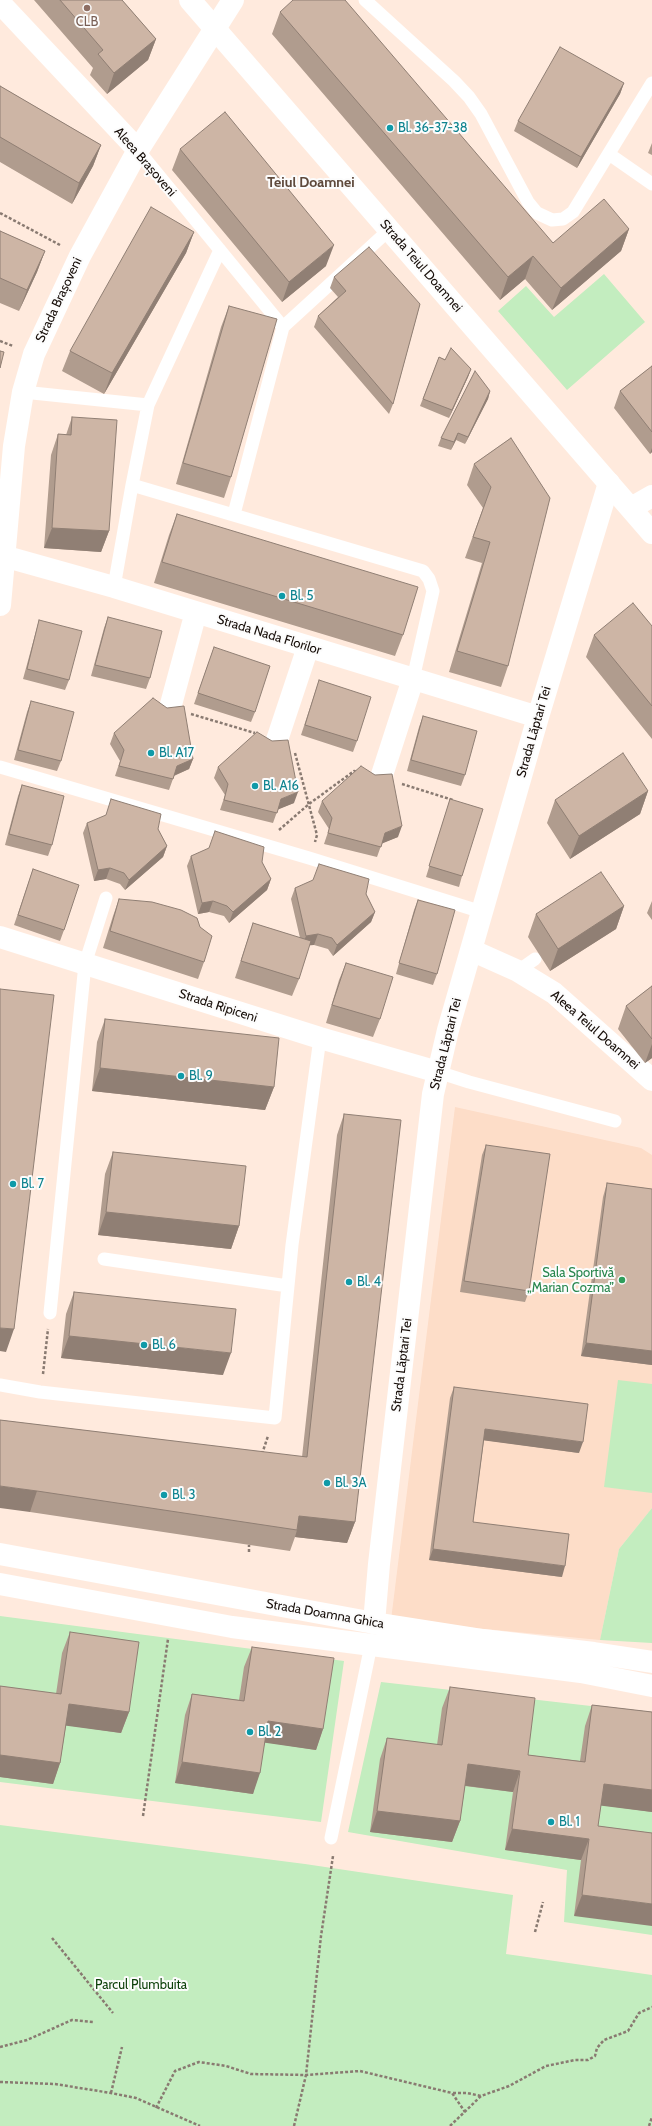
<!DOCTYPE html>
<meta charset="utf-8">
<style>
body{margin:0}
canvas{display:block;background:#ffeadd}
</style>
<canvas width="652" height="2126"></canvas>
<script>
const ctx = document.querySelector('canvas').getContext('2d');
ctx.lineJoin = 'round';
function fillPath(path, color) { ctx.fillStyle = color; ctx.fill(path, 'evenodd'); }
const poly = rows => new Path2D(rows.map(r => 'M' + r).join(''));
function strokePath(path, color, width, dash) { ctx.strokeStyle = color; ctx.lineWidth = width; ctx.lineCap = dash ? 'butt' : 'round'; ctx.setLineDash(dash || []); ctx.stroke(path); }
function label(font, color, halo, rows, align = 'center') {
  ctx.font = font + ' Cabin,sans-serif'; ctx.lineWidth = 4; ctx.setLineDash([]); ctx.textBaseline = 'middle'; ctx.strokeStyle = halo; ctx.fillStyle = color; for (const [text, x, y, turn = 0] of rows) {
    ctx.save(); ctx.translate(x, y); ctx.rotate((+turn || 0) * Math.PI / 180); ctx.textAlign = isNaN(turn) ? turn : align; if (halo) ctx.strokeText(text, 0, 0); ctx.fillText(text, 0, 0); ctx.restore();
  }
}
fillPath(poly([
 [455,1107,641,1148,652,1155,652,1508,619,1549,600,1640,391,1620]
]), '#fdddc8');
fillPath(poly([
 [604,274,645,322,567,390,498,311,526,286,554,317],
 [618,1380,652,1384,652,1493,604,1487],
 [652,1508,652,1643,600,1640,619,1549],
 [0,1616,344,1661,321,1822,0,1782],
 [381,1682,652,1713,652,1935,564,1922,567,1870,348,1832],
 [0,1825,305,1864,513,1895,506,1954,652,1975,652,2126,0,2126]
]), '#c3edbf');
strokePath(poly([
 [0,213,60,245],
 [0,341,13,346],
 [191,714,255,733],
 [295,753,317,835,315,842],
 [402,784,453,800],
 [279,830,309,804,354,771,357,772],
 [43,1374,48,1329],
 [262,1454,268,1436],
 [249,1552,249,1545],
 [143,1816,168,1639],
 [535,1932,543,1902],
 [52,1938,113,2013],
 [0,2047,27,2040,72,2020,93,2022],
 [0,2082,55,2084,111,2093,136,2098,200,2126],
 [111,2093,122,2047],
 [453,2093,467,2093,481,2096],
 [156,2108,175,2071,199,2062,226,2066,251,2074,306,2075,360,2071,452,2093,465,2112],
 [294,2126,306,2075,321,1936,333,1856],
 [450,2126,481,2096,509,2086,546,2066,575,2060,588,2060,595,2056,597,2048,604,2040,628,2031,639,2013,652,2007],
 [649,2126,652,2117]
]), '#897a71', 2.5, [3, 2]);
strokePath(poly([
 [365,0,454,81,469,97,481,114,528,202,537,213,552,220,563,219,573,212,652,83],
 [138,150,283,327],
 [609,154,652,184],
 [23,392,148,405],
 [132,485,423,571,429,579,433,591,413,679],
 [234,514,283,327,389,230],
 [114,587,132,485,148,405,220,250],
 [0,767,309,858,482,912],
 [518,971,535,959],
 [438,1072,469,1082,615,1121],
 [104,1259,288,1286],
 [50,1313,85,964,106,898],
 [0,1385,40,1392,275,1418,292,1245,320,1038],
 [331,1838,371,1645]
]), '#fff', 13);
strokePath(poly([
 [0,3,138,150],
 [0,555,114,587,538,717],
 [0,605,14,446,23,392,34,354,80,256,138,150,233,0],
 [170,708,196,612],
 [277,740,308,647],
 [381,778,413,679],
 [0,937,320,1038,438,1072],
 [471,950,518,971,554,993,652,1080],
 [374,1623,379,1564,433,1094,448,1030,538,717,609,483]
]), '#fff', 22);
strokePath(poly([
 [190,0,652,533],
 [631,508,652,496],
 [0,1554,374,1623,483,1640,594,1653,652,1662],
 [0,1584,232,1627,581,1672,652,1686]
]), '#fff', 22);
fillPath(poly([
 [34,0,122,0,156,39,148,60,107,94,90,75,93,68],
 [280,12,553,243,629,229,621,251,552,310,525,279,500,300,272,34],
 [624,83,620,94,577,168,514,131,518,121],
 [0,86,101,145,93,166,72,204,0,162],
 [652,143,652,155,648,153],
 [180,149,326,266,282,302,172,170],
 [0,231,45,251,37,272,19,311,0,303],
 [194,232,186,253,104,394,62,371,70,351],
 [334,277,420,304,393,404,389,414,314,327,318,316,338,297,330,288],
 [229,306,231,477,224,498,176,484,221,327],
 [439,357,471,369,468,377,449,418,420,406],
 [652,366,652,452,650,454,614,408,620,391],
 [490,391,488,399,465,444,456,440,451,450,438,446,441,438],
 [72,417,109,531,101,552,44,548,51,455,58,434,66,435],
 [511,438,508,666,501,687,449,672,482,563,465,558,483,508,467,485,474,464],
 [177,514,403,635,395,656,154,583,169,535],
 [108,617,150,678,146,689,91,676,104,628],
 [39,620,69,680,65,690,23,679,36,631],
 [652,626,652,739,586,657,594,635],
 [214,647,255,712,251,722,194,704],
 [319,680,357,741,353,752,301,735],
 [31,701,61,761,57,771,14,760,27,712],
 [423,716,465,775,461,786,407,771,419,727],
 [114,733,193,759,189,769,174,776,169,790,115,776,120,761,110,744],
 [218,767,294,803,278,809,273,823,220,810,225,795,214,778],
 [22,785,52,845,48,856,5,845,18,796],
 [648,791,640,814,570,859,547,823,555,800],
 [450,799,462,876,459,887,426,877],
 [322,801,398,837,382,843,377,857,324,844,329,829,318,812],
 [87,823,158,829,167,846,163,857,125,890,120,884,106,879,94,881,83,833],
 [191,856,262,862,271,879,267,890,229,923,224,916,209,912,198,914,187,866],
 [33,869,64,930,60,941,14,925],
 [295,888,366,894,375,912,371,922,333,956,328,949,314,945,309,945,299,979,292,996,235,978,253,923,300,938,291,899],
 [119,899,204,962,198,979,103,948,113,916],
 [418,900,437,974,433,985,396,974,414,910],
 [652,901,652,920,647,913],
 [624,906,616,929,550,971,528,937,536,914],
 [346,963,380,1019,373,1037,326,1023,339,980],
 [652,986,652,1058,645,1063,618,1029,626,1006],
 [105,1019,274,1087,265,1110,92,1091,97,1042],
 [344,1114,355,1522,347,1543,295,1537,290,1551,30,1512,0,1420,302,1457,337,1135],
 [486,1145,529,1291,525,1302,460,1292,482,1155],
 [113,1152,239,1226,231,1249,98,1235,105,1174],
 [607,1183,652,1189,652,1365,581,1356,603,1197],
 [74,1292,223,1375,61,1358,66,1314],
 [454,1387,579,1453,484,1440,473,1522,562,1577,429,1560,450,1398],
 [70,1632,129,1712,121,1733,66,1725,60,1763,53,1784,0,1777,0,1686,56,1694,62,1653],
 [252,1647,323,1729,316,1750,265,1742,253,1794,175,1783,185,1715,192,1694,239,1700,244,1667],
 [450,1687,528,1755,580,1761,585,1726,592,1705,652,1712,652,1812,601,1805,598,1826,652,1833,574,1916,581,1860,505,1850,513,1792,465,1786,460,1821,452,1842,370,1832,380,1759,387,1738,437,1745,442,1708]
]), '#b09c8e');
fillPath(poly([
 [156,39,148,60,107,94,114,73],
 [624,83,620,94,577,168,581,157],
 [101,145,93,166,72,204,79,183],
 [629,229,621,251,552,310,561,288],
 [194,232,186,253,104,394,112,373],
 [334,245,326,266,282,302,289,282],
 [45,251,37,272,19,311,27,290],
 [533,256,525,279,500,300,508,277],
 [471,369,468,377,449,418,452,410],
 [490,391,488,399,465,444,468,437],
 [458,433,456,440,451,450,454,442],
 [652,448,652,452,650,454],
 [52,528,109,531,101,552,44,548],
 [193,759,189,769,173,776,177,766],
 [648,791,640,814,570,859,579,836],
 [298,792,294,803,277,810,281,799],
 [402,826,398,837,381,844,385,833],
 [167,846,163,857,125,890,129,880],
 [110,868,106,879,94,881,98,870],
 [271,879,267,890,229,923,233,912],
 [213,901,209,912,198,914,202,903],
 [624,906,616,929,550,971,558,949],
 [375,912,371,922,333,956,337,945],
 [318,934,314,945,302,946,306,936],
 [652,1044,652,1058,645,1063],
 [100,1068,274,1087,265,1110,92,1091],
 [106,1212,239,1226,231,1249,98,1235],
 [0,1328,14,1329,6,1352,0,1351],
 [69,1336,231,1353,223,1375,61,1358],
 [586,1343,652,1351,652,1365,581,1356],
 [485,1429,583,1442,579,1453,481,1440],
 [0,1486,37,1491,30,1512,0,1508],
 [299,1516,355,1522,347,1543,295,1537,297,1530],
 [433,1549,565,1566,562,1577,429,1560],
 [69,1704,129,1712,121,1733,61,1725],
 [268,1721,323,1729,316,1750,260,1742],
 [0,1755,60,1763,53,1784,0,1777],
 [182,1762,260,1773,253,1794,175,1783],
 [468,1764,520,1771,513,1792,460,1785],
 [604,1784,652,1790,652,1812,596,1805],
 [377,1811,460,1821,452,1842,370,1832],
 [512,1829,589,1839,581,1860,505,1850],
 [582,1895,652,1904,652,1926,574,1916]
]), '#907f74');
const building = poly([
 [60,0,122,0,156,39,114,73,98,54,103,50,60,0],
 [293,0,345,0,553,243,604,199,629,229,561,288,533,256,508,277,280,12,293,0],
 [560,47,624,83,581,157,518,121,560,47],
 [0,86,101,145,79,183,0,137,0,86],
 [225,112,334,245,289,282,180,149,225,112],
 [151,207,194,232,112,373,70,351,151,207],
 [0,231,45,251,27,290,0,278,0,231],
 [369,247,420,304,393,404,318,316,346,291,334,277,369,247],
 [229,306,277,319,231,477,183,463,229,306],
 [451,348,471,369,452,410,423,399,439,357,445,360,451,348],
 [0,351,4,352,0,368,0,351],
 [652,366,652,432,620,391,652,366],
 [475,371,490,391,468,437,458,433,454,442,441,438,475,371],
 [72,417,117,420,109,531,52,528,58,434,71,435,72,417],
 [511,438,550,498,508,666,457,651,490,542,473,537,491,487,474,464,511,438],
 [177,514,418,587,403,635,162,562,177,514],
 [633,603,652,626,652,706,594,635,633,603],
 [108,617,162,631,150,678,95,665,108,617],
 [39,620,82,631,69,680,27,669,39,620],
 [214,647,270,666,255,712,198,693,214,647],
 [319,680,371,697,357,741,305,725,319,680],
 [153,698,167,708,184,706,193,759,177,766,173,779,119,766,124,750,114,733,153,698],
 [31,701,74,712,61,761,18,750,31,701],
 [423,716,477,731,465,775,411,760,423,716],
 [257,732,272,741,288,740,298,792,281,799,277,813,224,800,228,784,218,767,257,732],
 [623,753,648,791,579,836,555,800,623,753],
 [361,766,375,775,392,774,402,826,385,833,381,847,328,833,332,818,322,801,361,766],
 [22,785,64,796,52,845,9,834,22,785],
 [111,799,161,814,158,829,167,846,129,880,124,873,110,868,98,870,87,823,106,815,111,799],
 [450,799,483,809,462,876,429,866,450,799],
 [215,831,264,847,262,862,271,879,233,912,227,906,213,901,202,903,191,856,209,848,215,831],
 [319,864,369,879,366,894,375,912,337,945,332,938,318,934,306,936,295,888,313,880,319,864],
 [33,869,79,885,64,930,18,915,33,869],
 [601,872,624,906,558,949,536,914,601,872],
 [119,899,152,902,181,910,197,918,200,927,212,936,204,962,110,931,119,899],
 [418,900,455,910,437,974,399,963,418,900],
 [253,923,311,941,299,979,241,961,253,923],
 [346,963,393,977,380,1019,332,1005,346,963],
 [652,986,652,1039,626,1006,652,986],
 [0,989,54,995,14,1329,0,1328,0,989],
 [105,1019,279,1038,274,1087,100,1068,105,1019],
 [344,1114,401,1120,355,1522,299,1516,297,1530,37,1491,0,1486,0,1420,307,1457,344,1114],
 [486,1145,550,1154,529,1291,464,1281,486,1145],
 [113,1152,246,1166,239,1226,106,1212,113,1152],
 [607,1183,652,1189,652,1351,586,1343,607,1183],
 [74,1292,236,1309,231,1353,69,1336,74,1292],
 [454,1387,588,1404,583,1442,485,1429,473,1522,569,1534,565,1566,433,1549,454,1387],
 [70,1632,139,1642,129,1712,69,1704,60,1763,0,1755,0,1686,61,1694,70,1632],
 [252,1647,334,1658,323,1729,268,1721,260,1773,182,1762,192,1694,244,1701,252,1647],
 [450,1687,535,1698,528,1755,585,1762,592,1705,652,1712,652,1790,604,1784,598,1826,652,1833,652,1904,582,1895,589,1839,512,1829,520,1771,468,1764,460,1821,377,1811,387,1738,442,1745,450,1687]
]);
fillPath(building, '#cdb5a5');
strokePath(building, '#907f74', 1);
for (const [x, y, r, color] of [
 [87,8,4,"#8d6e63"],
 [390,128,4,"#0f9aa8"],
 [282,596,4,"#0f9aa8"],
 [151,753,4,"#0f9aa8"],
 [255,786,4,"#0f9aa8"],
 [181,1076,4,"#0f9aa8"],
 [13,1184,4,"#0f9aa8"],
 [622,1280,4,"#2e9e5b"],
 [349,1282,4,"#0f9aa8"],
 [144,1345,4,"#0f9aa8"],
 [327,1483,4,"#0f9aa8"],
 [164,1495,4,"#0f9aa8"],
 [250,1732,4,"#0f9aa8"],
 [551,1822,4,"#0f9aa8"]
]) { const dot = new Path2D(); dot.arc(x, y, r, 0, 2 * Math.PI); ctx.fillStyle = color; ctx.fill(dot); strokePath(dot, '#fcfcfc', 1.5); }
label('13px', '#785e54', '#fcfcfc', [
 ["CLB",87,22]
]);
label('13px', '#0d838f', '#fcfcfc', [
 ["Bl. 36-37-38",398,128],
 ["Bl. 5",290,596],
 ["Bl. A17",159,753],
 ["Bl. A16",263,786],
 ["Bl. 9",189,1076],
 ["Bl. 7",21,1184],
 ["Bl. 4",357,1282],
 ["Bl. 6",152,1345],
 ["Bl. 3A",335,1483],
 ["Bl. 3",172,1495],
 ["Bl. 2",258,1732],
 ["Bl. 1",559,1822]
], 'left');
label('13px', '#160d08', '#fcfcfc', [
 ["Aleea Brașoveni",145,162,49],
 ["Strada Teiul Doamnei",421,266,49],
 ["Strada Brașoveni",59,300,-65],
 ["Strada Nada Florilor",269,635,17],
 ["Strada Lăptari Tei",534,732,-74],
 ["Strada Ripiceni",218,1006,18],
 ["Aleea Teiul Doamnei",595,1030,41],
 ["Strada Lăptari Tei",446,1044,-76],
 ["Strada Lăptari Tei",402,1365,-83],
 ["Strada Doamna Ghica",325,1614,10]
]);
label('13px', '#27864d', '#fcfcfc', [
 ["Sala Sportivă",614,1273],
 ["„Marian Cozma”",614,1288]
], 'right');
label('13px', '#0b3f08', '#fcfcfc', [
 ["Parcul Plumbuita",141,1985]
]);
label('bold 14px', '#5f4a3c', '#fcfcfc', [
 ["Teiul Doamnei",311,183]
]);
</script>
